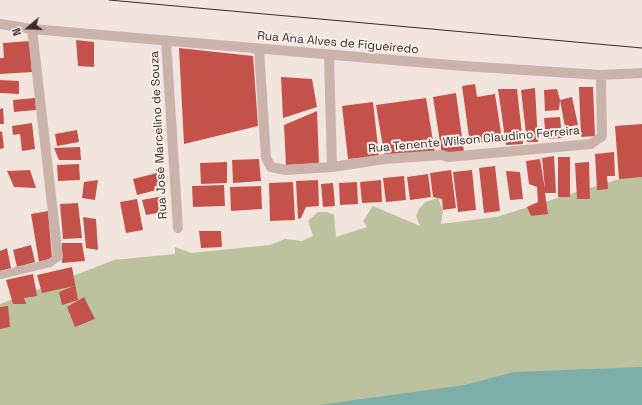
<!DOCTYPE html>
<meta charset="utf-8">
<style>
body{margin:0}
#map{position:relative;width:642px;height:405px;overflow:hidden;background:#f2e5de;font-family:"Space Grotesk",sans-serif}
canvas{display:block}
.north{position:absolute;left:8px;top:8px;width:40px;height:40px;-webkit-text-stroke:3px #faf0ea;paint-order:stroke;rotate:251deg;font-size:11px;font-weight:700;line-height:16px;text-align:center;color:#382b29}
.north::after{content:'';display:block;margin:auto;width:14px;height:18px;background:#382b29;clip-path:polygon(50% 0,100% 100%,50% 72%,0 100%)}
</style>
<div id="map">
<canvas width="642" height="405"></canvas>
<div class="north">N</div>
</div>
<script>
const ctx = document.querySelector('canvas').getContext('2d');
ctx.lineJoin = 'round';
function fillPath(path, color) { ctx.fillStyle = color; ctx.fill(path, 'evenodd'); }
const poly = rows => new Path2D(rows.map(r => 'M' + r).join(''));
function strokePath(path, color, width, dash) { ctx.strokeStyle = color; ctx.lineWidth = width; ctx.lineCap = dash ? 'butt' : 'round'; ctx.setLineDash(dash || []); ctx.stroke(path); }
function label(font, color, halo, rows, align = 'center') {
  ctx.font = font + ' "Space Grotesk",sans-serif'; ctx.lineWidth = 4; ctx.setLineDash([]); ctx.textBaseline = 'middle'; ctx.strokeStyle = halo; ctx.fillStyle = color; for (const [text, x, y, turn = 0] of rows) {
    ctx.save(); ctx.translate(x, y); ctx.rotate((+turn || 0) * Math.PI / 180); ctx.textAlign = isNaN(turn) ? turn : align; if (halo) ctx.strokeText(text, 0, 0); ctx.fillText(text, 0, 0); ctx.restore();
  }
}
fillPath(poly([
 [642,172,642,405,0,405,0,304,114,260,175,254,175,247,191,253,270,245,285,239,302,241,313,236,308,221,318,212,327,212,334,215,336,237,367,227,363,221,373,206,420,226,416,216,419,209,425,202,438,198,443,210,441,224,496,217]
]), '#bcc19e');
fillPath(poly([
 [642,367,642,405,318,405,465,385,514,372]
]), '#7dafa8');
fillPath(poly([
 [76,40,94,42,94,67,78,66],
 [30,41,32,72,0,74,0,58,4,58,3,43],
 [179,48,253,56,258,126,184,144],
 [281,77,312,79,317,107,283,118],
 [0,80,19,81,19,94,0,93],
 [475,84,477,97,495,94,502,139,470,144,462,86],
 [579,87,593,87,595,136,581,137],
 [535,88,538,142,527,142,521,90],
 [498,89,517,89,523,144,506,145],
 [557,89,560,100,559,110,545,111,544,90],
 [456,93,464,152,442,155,433,97],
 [572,97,578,125,565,127,560,100],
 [35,98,36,110,14,112,13,100],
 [426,98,435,153,385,159,376,105],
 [373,102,379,156,348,159,342,106],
 [3,108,4,124,0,124,0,109],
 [317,111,319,163,286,165,284,125],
 [560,117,562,138,546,139,544,118],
 [32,123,35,149,22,151,20,134,13,135,12,126],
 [642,124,642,177,619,179,615,126],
 [77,130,79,142,57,146,55,134],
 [2,131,4,148,0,149,0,132],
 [80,147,81,160,59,160,54,148],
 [614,152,615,176,607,176,608,189,597,190,595,154],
 [554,156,556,193,545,193,548,214,531,216,527,207,538,202,537,187,529,184,526,161,540,159,545,189,542,158],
 [558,157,570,157,570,197,558,197],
 [259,159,261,181,233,183,232,160],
 [227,162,227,183,201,184,200,163],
 [589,162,590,199,577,199,575,163],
 [79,164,80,180,58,181,57,165],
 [495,166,500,211,484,213,479,168],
 [30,170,36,188,14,187,7,171],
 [451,170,456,208,443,210,442,199,433,197,430,173],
 [472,170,476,210,458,212,453,172],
 [506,171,520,172,523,199,510,200],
 [157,173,161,189,137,195,133,179],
 [428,174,431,197,410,200,407,177],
 [404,176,406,200,386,202,383,178],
 [98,180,95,200,82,198,84,182],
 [318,180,319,206,306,207,301,218,298,219,296,181],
 [381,180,382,202,362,203,360,182],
 [293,182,295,220,270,221,269,183],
 [357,182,358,204,340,205,339,183],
 [333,183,335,206,323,207,321,184],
 [224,185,225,206,193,207,192,186],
 [261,186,262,209,231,211,230,187],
 [164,196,168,211,146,215,142,200],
 [137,199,143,230,126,233,120,202],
 [78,203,82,238,63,239,60,204],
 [48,211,52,258,39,262,31,214],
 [83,217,96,219,98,250,86,248],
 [199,231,221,231,222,247,201,248],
 [62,243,82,243,85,261,62,263],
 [31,245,35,262,17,267,13,250],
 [7,248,11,268,0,271,0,251],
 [72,267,78,300,62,305,59,292,74,286,42,293,37,275],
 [33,274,37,296,24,298,26,304,13,304,6,280],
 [84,297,95,319,75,327,67,307],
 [8,306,10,327,0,329,0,307]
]), '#c4524a');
strokePath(poly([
 [0,275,50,263,58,257]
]), '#cab3aa', 8);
strokePath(poly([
 [0,24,32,29,463,66,601,75,642,73],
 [32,29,58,257],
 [166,40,178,228],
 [259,49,266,158,271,167,286,170,332,167,385,159,442,155,448,157,591,144,602,136,601,75],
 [329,55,332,167]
]), '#cab3aa', 10);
strokePath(poly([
 [109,0,642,48]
]), '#382b29', 1);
label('12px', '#382b29', '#faf0ea', [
 ["Rua Ana Alves de Figueiredo",338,43,5],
 ["Rua José Marcelino de Souza",159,135,-93],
 ["Rua Tenente Wilson Claudino Ferreira",474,140,-5]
]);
</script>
